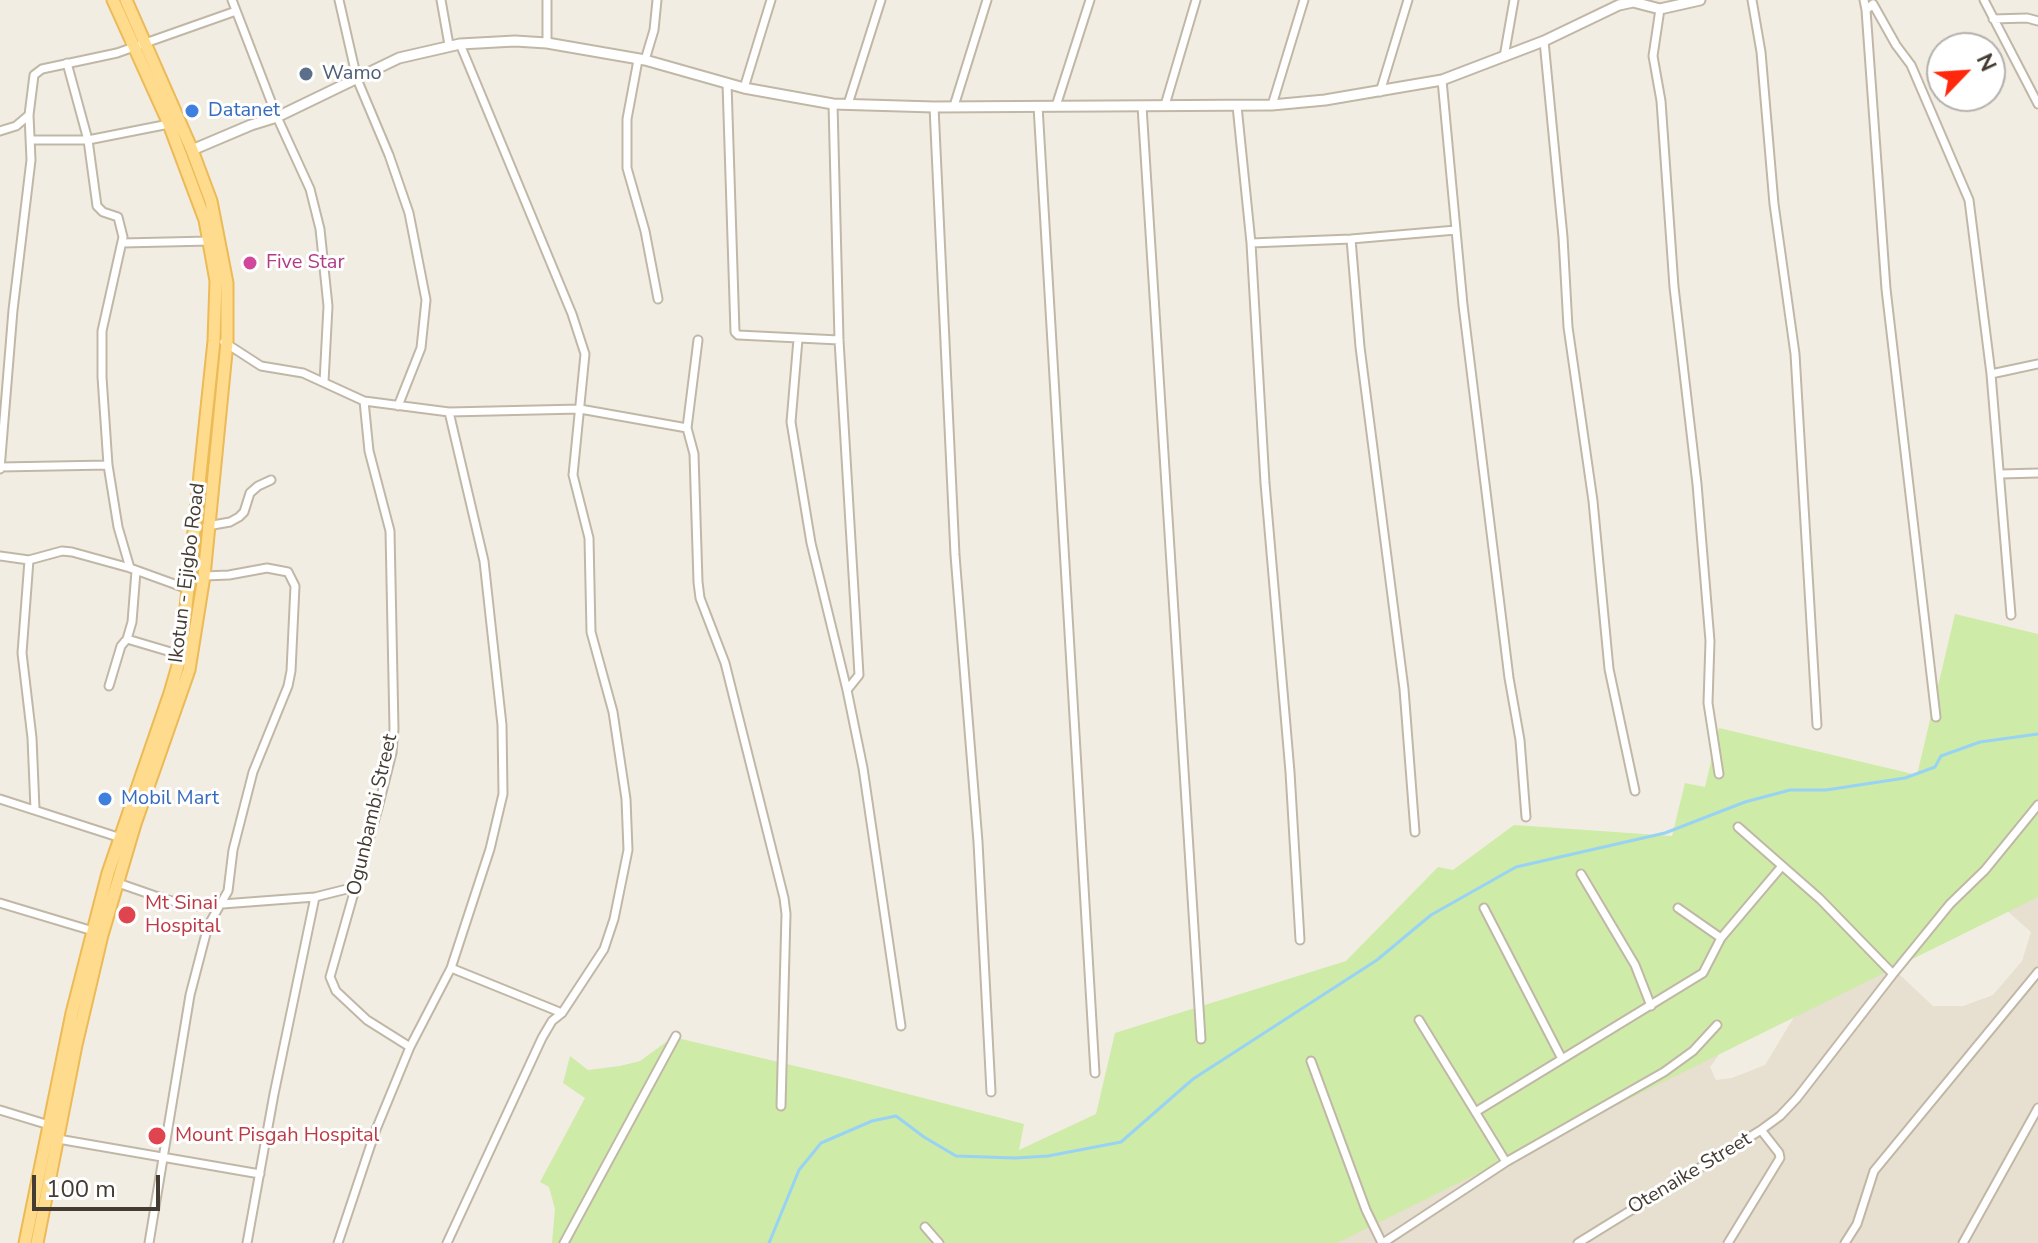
<!DOCTYPE html>
<style>
body{margin:0}
#map{position:relative;width:2038px;height:1243px;overflow:hidden;background:#f2ede2;font-family:"Nunito Sans",sans-serif}
canvas{display:block}
.north{position:absolute;left:1926px;top:32px;width:80px;height:80px;box-sizing:border-box;background:#fff;border:2px solid #b4b1ad;border-radius:50%;rotate:65deg;font-size:22px;font-weight:700;line-height:32px;text-align:center;color:#443c32}
.north::after{content:'';display:block;margin:auto;width:28px;height:36px;background:#ff280c;clip-path:polygon(50% 0,100% 100%,50% 72%,0 100%)}
.scale{position:absolute;left:32px;top:1175px;width:128px;height:36px;box-sizing:border-box;border:4px solid #443c32;border-top:0;padding-left:10px;font-size:24px;line-height:28px;white-space:nowrap;color:#443c32;-webkit-text-stroke:6px #fff;paint-order:stroke}
</style>
<div id="map">
<canvas width="2038" height="1243"></canvas>
<div class="north">N</div>
<div class="scale">100 m</div>
</div>
<script>
const ctx = document.querySelector('canvas').getContext('2d');
ctx.lineJoin = 'round';
function fillPath(path, color) { ctx.fillStyle = color; ctx.fill(path, 'evenodd'); }
const poly = rows => new Path2D(rows.map(r => 'M' + r).join(''));
function strokePath(path, color, width, dash) { ctx.strokeStyle = color; ctx.lineWidth = width; ctx.lineCap = dash ? 'butt' : 'round'; ctx.setLineDash(dash || []); ctx.stroke(path); }
function label(font, color, halo, rows, align = 'center') {
  ctx.font = font + ' "Nunito Sans",sans-serif'; ctx.lineWidth = 6; ctx.setLineDash([]); ctx.textBaseline = 'middle'; ctx.strokeStyle = halo; ctx.fillStyle = color; for (const [text, x, y, turn = 0] of rows) {
    ctx.save(); ctx.translate(x, y); ctx.rotate((+turn || 0) * Math.PI / 180); ctx.textAlign = isNaN(turn) ? turn : align; if (halo) ctx.strokeText(text, 0, 0); ctx.fillText(text, 0, 0); ctx.restore();
  }
}
fillPath(poly([
 [2038,810,2038,1243,1231,1243,1752,1009,1710,1067,1716,1080,1732,1078,1765,1065,1820,974,1880,956,1933,1006,1963,1006,1993,995,2022,961,2031,932,1978,885]
]), '#e7dfcf');
fillPath(poly([
 [1955,614,2038,634,2038,897,1337,1243,552,1243,555,1209,549,1187,540,1182,585,1098,563,1083,570,1056,588,1070,620,1066,640,1061,673,1037,850,1079,1024,1124,1019,1150,1096,1114,1115,1033,1346,961,1438,867,1453,870,1514,825,1672,836,1685,783,1705,787,1719,728,1917,775]
]), '#ceeba7');
strokePath(poly([
 [769,1243,799,1170,821,1143,872,1121,896,1116,924,1137,956,1156,1015,1158,1048,1156,1121,1142,1193,1079,1377,960,1431,915,1516,867,1665,833,1745,802,1790,790,1826,790,1905,778,1935,767,1941,756,1980,742,2038,734]
]), '#98d2f5', 3);
const minor = poly([
 [232,0,277,117,310,189,320,229,328,306,324,382],
 [339,0,357,79,389,155,409,213,426,300,421,348,398,406],
 [441,0,449,45],
 [1752,0,1761,52,1774,204,1795,354,1817,725],
 [1864,0,1866,10,1873,4,1896,45,1911,65,1969,200,1991,374,2011,615],
 [1984,0,2038,104],
 [1660,9,1653,56,1661,101,1674,287,1697,484,1710,641,1708,703,1719,774],
 [1866,10,1886,289,1936,717],
 [1993,19,2027,18,2038,21],
 [1544,41,1563,237,1568,327,1593,501,1609,669,1635,791],
 [547,43,547,0],
 [1504,57,1514,0],
 [638,60,627,119,627,168,645,231,658,299],
 [645,60,654,30,657,0],
 [67,63,88,140,97,206,103,212,118,217,123,237,102,331,102,377,108,465,118,527,130,568],
 [1442,80,1463,305,1509,678,1520,740,1526,817],
 [727,83,735,332,738,335,839,340],
 [744,88,771,0],
 [1380,92,1408,0],
 [833,104,839,340,859,675,847,690],
 [848,104,881,0],
 [1165,105,1196,0],
 [1272,105,1304,0],
 [954,106,987,0],
 [1038,106,1095,1073],
 [1056,106,1090,0],
 [1142,106,1201,1039],
 [1237,106,1251,243,1265,483,1290,772,1300,940],
 [934,107,955,555,978,842,991,1092],
 [0,131,16,126,29,115],
 [30,140,88,140,169,124],
 [1351,239,1360,347,1404,689,1415,832],
 [122,243,210,241],
 [1251,243,1351,239,1456,230],
 [798,339,791,422,811,543,847,690,863,768,901,1026],
 [698,340,687,428,694,454,698,582,700,598,725,663,784,898,786,914,781,1106],
 [224,342,261,366,303,373,364,401,449,412,580,409,687,428],
 [1991,374,2038,364],
 [364,401,369,451,390,531,394,729,392,753,378,808,330,977,336,991,367,1020,410,1047],
 [0,467,108,465],
 [0,469,13,310,31,160,29,115,34,75,42,69,117,53,236,11],
 [2001,474,2038,473],
 [207,526,230,522,239,517,244,512,250,493,258,486,271,480],
 [0,556,29,560,22,653,32,738,35,809],
 [29,560,62,551,72,552,130,568,188,589],
 [136,571,132,622,127,639,181,655],
 [109,686,121,646,127,639],
 [0,799,124,839],
 [1581,874,1635,965,1651,1006],
 [118,883,167,900,196,906,315,897,355,887],
 [0,903,93,931],
 [1484,908,1562,1059],
 [1678,908,1721,938],
 [451,968,562,1013],
 [1893,974,1950,904,1985,870,2038,805],
 [1419,1020,1506,1162],
 [1311,1061,1366,1210,1382,1243],
 [0,1110,49,1125],
 [1477,1111,1703,973,1721,938,1782,866],
 [58,1139,260,1174],
 [925,1227,939,1243],
 [149,1243,190,995,208,926,228,891,233,850,253,772,288,686,291,671,295,586,288,572,267,568,229,575,204,576],
 [247,1243,274,1094,315,897],
 [338,1243,375,1132,410,1047,451,968,490,849,503,794,502,725,484,561,449,412],
 [447,1243,542,1038,552,1021,562,1013,604,949,614,919,628,850,626,799,613,712,591,632,589,538,573,475,585,354,572,314,460,44],
 [564,1243,676,1036],
 [1383,1243,1506,1162,1664,1072,1693,1051,1717,1025],
 [1578,1243,1761,1130],
 [1728,1243,1780,1158,1779,1153,1761,1130,1780,1116,1797,1098,1893,974,1820,899,1738,827],
 [1845,1243,1857,1224,1874,1171,2038,972],
 [1963,1243,2038,1108]
]);
const tertiary = poly([
 [192,150,251,125,277,117,399,58,460,44,515,41,547,43,645,60,744,88,833,104,934,107,1272,105,1325,100,1442,80,1544,41,1619,5,1633,2,1660,9,1700,0]
]);
const primary = poly([
 [25,1243,72,1013,93,931,108,873,170,693,181,655,214,341,216,281,205,220,169,124,113,0],
 [37,1243,76,1045,102,935,135,824,189,670,204,576,227,342,227,283,211,201,192,150,126,0]
]);
strokePath(minor, '#c1b7a7', 11);
strokePath(tertiary, '#c1b7a7', 13);
strokePath(primary, '#ecba56', 15);
strokePath(minor, '#fff', 7);
strokePath(tertiary, '#fff', 9);
strokePath(primary, '#ffdb8e', 11);
for (const [x, y, r, color] of [
 [306,74,8,"#5c6f8a"],
 [192,111,8,"#3f7fe0"],
 [250,263,8,"#d1479c"],
 [105,799,8,"#3f7fe0"],
 [127,915,10,"#e0444e"],
 [157,1136,10,"#e0444e"]
]) { const dot = new Path2D(); dot.arc(x, y, r, 0, 2 * Math.PI); ctx.fillStyle = color; ctx.fill(dot); strokePath(dot, '#fff', 3); }
label('20px', '#4e5e75', '#fff', [
 ["Wamo",322,74]
], 'left');
label('20px', '#366cbe', '#fff', [
 ["Datanet",208,111],
 ["Mobil Mart",121,799]
], 'left');
label('20px', '#b23c85', '#fff', [
 ["Five Star",266,263]
], 'left');
label('20px', '#443c32', '#fff', [
 ["Ikotun - Ejigbo Road",188,573,-83],
 ["Ogunbambi Street",373,815,-77],
 ["Otenaike Street",1690,1174,-31]
]);
label('20px', '#be3a42', '#fff', [
 ["Mt Sinai",145,904],
 ["Hospital",145,927],
 ["Mount Pisgah Hospital",175,1136]
], 'left');
</script>
